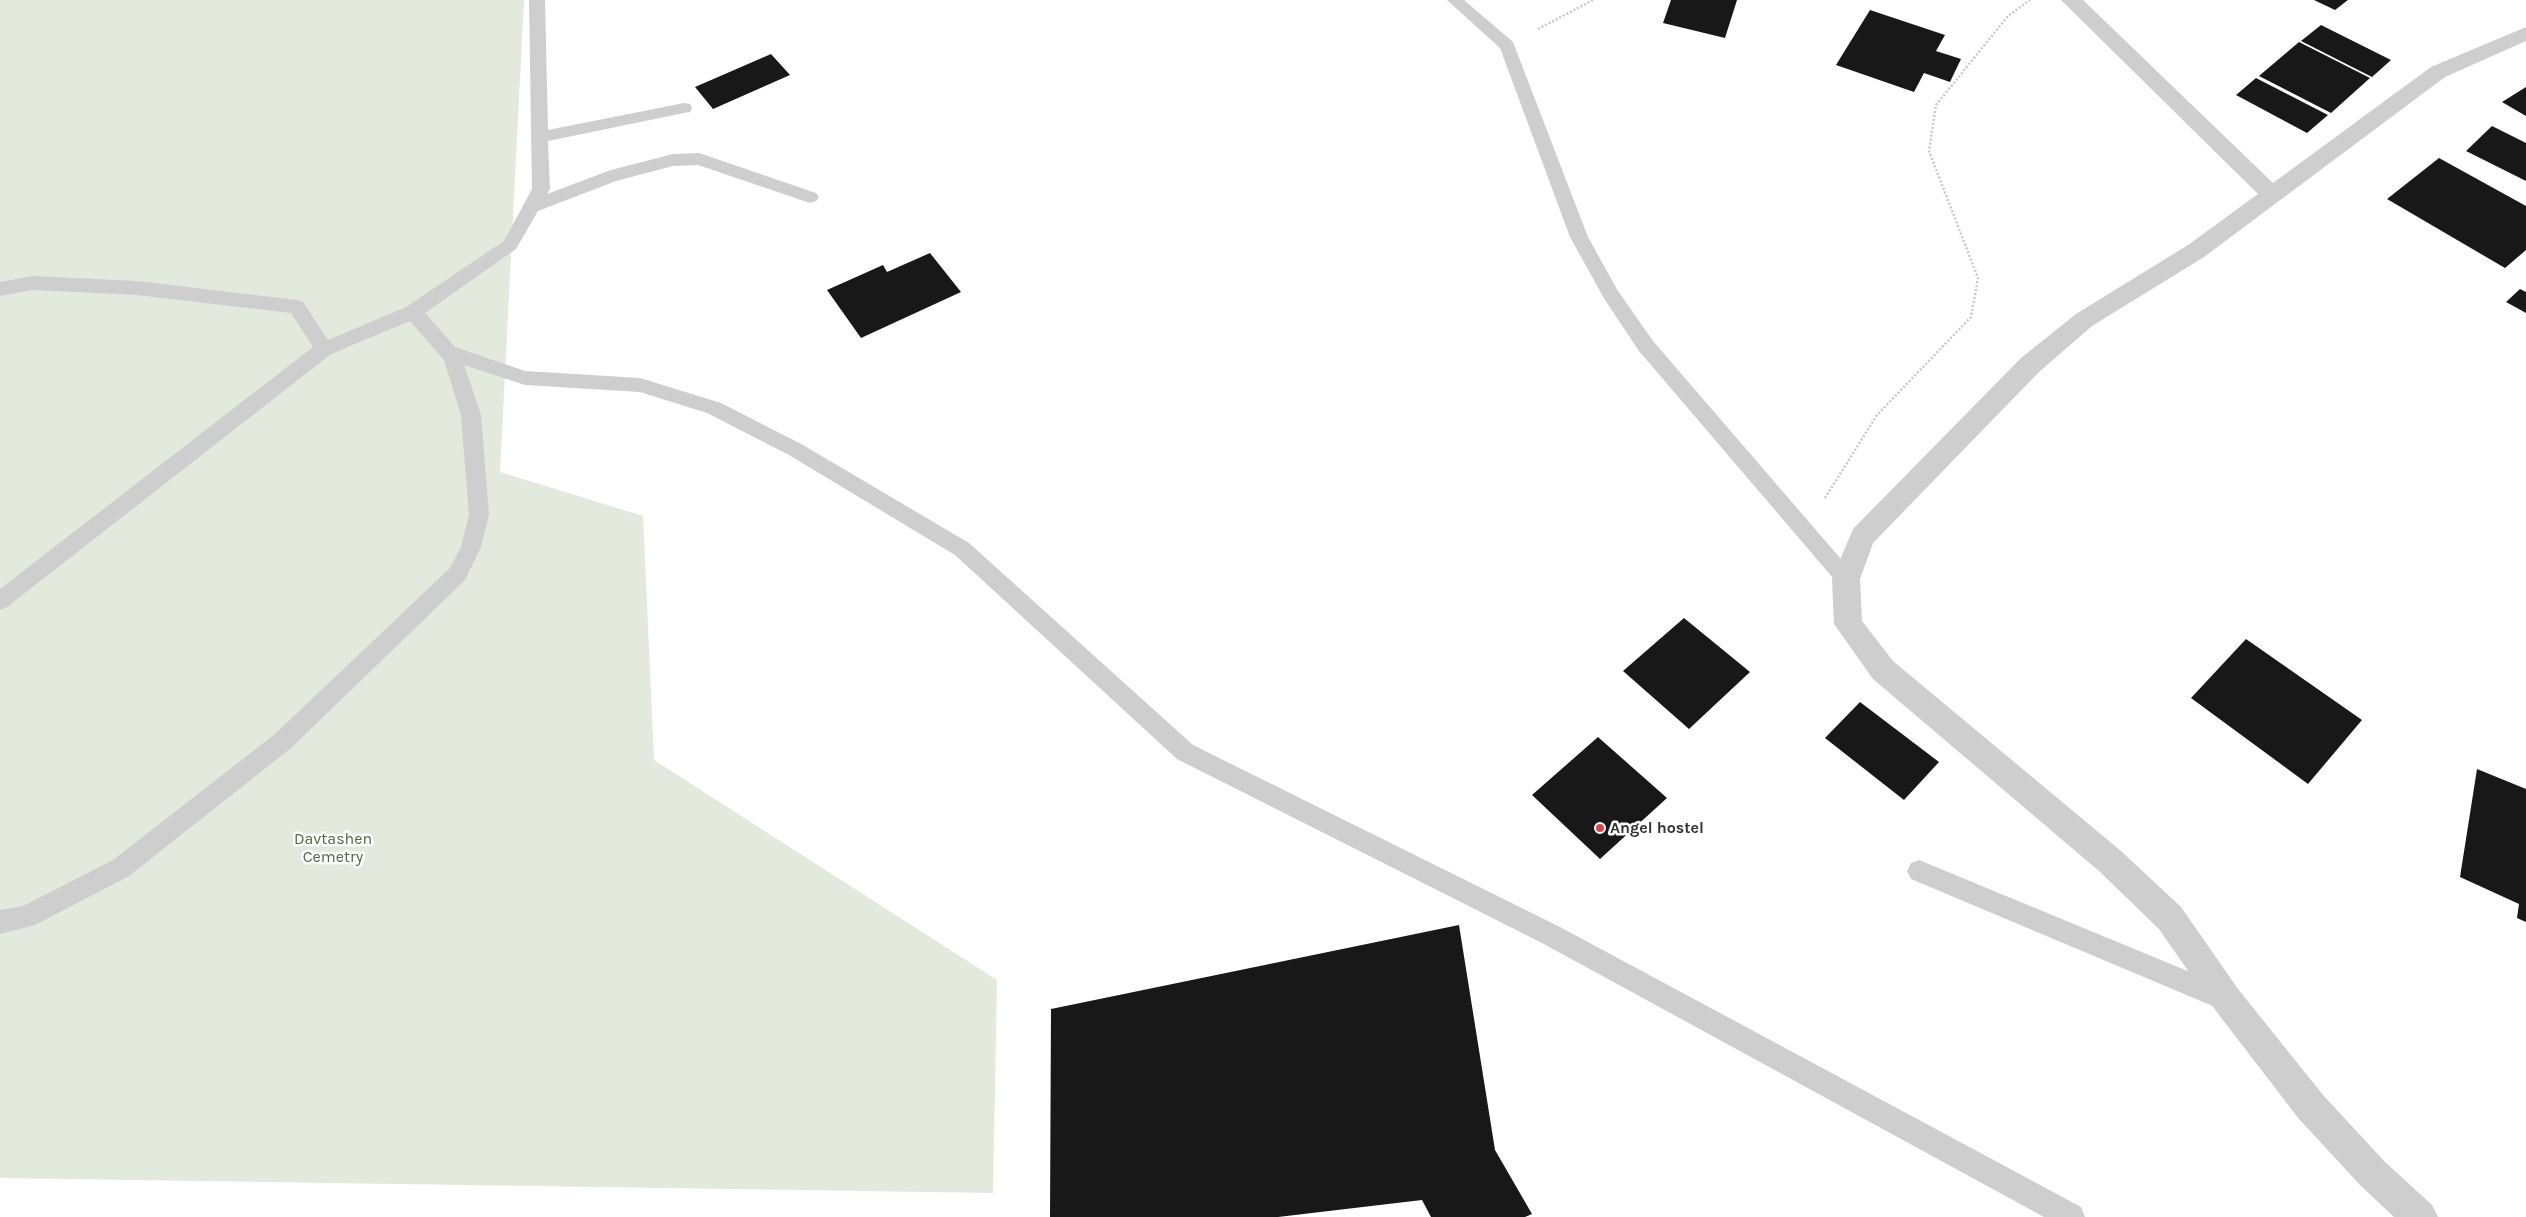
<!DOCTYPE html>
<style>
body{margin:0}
canvas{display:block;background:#fff}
</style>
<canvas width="2526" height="1217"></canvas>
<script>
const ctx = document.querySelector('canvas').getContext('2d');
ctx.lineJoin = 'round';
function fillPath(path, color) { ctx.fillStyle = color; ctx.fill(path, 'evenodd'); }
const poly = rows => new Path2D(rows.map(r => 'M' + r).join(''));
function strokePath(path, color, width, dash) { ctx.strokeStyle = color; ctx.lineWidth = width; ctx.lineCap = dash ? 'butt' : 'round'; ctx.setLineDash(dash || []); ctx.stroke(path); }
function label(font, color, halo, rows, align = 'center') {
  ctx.font = font + ' Karla,sans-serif'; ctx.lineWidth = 5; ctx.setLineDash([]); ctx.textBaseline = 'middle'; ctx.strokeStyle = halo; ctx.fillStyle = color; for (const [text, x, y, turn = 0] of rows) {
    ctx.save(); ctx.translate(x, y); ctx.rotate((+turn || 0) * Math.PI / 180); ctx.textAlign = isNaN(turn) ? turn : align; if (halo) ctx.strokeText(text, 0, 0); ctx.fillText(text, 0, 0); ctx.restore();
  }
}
fillPath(poly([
 [0,0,524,0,500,472,643,516,654,760,997,980,993,1193,0,1178]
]), '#e3e9dd');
fillPath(poly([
 [1671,0,1737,0,1725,38,1663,23],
 [2314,0,2348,0,2335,10],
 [1870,10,1945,35,1936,51,1961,59,1950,82,1924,73,1914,92,1836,65],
 [2321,25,2391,60,2372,77,2301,41],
 [2299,42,2370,78,2331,113,2259,76],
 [771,54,790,75,713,109,695,87],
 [2256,78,2328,115,2307,133,2236,95],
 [2526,87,2526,116,2502,102],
 [2492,126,2526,143,2526,181,2466,151],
 [2439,158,2526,206,2526,250,2505,268,2387,199],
 [930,253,961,292,861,338,827,290,883,265,887,272],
 [2520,289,2526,292,2526,313,2506,302],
 [1684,618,1750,672,1689,729,1623,671],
 [2246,639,2362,720,2308,784,2191,698],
 [1860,702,1939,762,1904,800,1825,738],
 [1598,737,1667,798,1600,859,1532,795],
 [2477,769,2526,789,2526,922,2517,918,2519,904,2460,877],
 [1459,925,1495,1150,1532,1214,1525,1217,1431,1217,1422,1200,1278,1217,1050,1217,1051,1009]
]), '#181818');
strokePath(poly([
 [1538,29,1593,0],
 [1825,498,1877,415,1971,317,1978,278,1929,151,1936,105,2008,16,2030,0]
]), '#c8c8c8', 2.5, [2, 2]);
fillPath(poly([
 [529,0,545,0,548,130,684,103,690,104,692,108,690,112,684,113,548,141,550,189,547,194,611,170,673,154,699,153,816,193,819,197,816,201,810,203,698,165,673,166,616,181,538,211,516,249,425,313,455,347,525,371,640,378,721,403,803,445,969,543,1193,745,1560,927,2081,1207,2085,1217,2044,1217,1542,943,1177,759,955,555,789,455,707,413,640,392,525,385,464,365,481,415,489,515,481,547,465,580,291,748,129,876,35,925,0,934,0,910,23,906,113,860,275,734,450,568,461,547,469,515,461,415,444,360,410,321,331,354,7,607,0,610,0,589,313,347,291,313,137,295,33,290,0,296,0,282,33,276,137,281,297,300,303,302,328,340,406,307,504,241,532,189,529,0],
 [1447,0,1464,0,1513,42,1588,237,1618,291,1653,341,1853,573,1856,579,1853,585,1846,588,1839,585,1639,351,1605,300,1570,237,1500,48,1447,0],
 [1919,860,2236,991,2240,1000,2236,1009,2227,1012,1911,879,1907,871,1911,863,1919,860]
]), '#cecece');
fillPath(poly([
 [2061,0,2083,0,2273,183,2431,67,2526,27,2526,41,2445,77,2204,257,2092,326,2039,372,1873,543,1860,579,1862,621,1893,661,2121,851,2181,907,2238,989,2323,1095,2385,1162,2432,1205,2438,1217,2394,1217,2361,1186,2299,1119,2216,1011,2159,929,2099,871,1873,679,1834,624,1832,579,1853,529,2021,358,2076,314,2188,245,2258,194,2061,0]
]), '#cecece');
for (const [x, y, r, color] of [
 [1600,828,5,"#d2494b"]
]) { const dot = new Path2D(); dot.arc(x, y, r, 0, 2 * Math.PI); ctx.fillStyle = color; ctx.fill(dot); strokePath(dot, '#fff', 2); }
label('bold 16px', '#313131', '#fff', [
 ["Angel hostel",1610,828]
], 'left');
label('16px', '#526843', '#fff', [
 ["Davtashen",333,839],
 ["Cemetry",333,857]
]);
</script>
